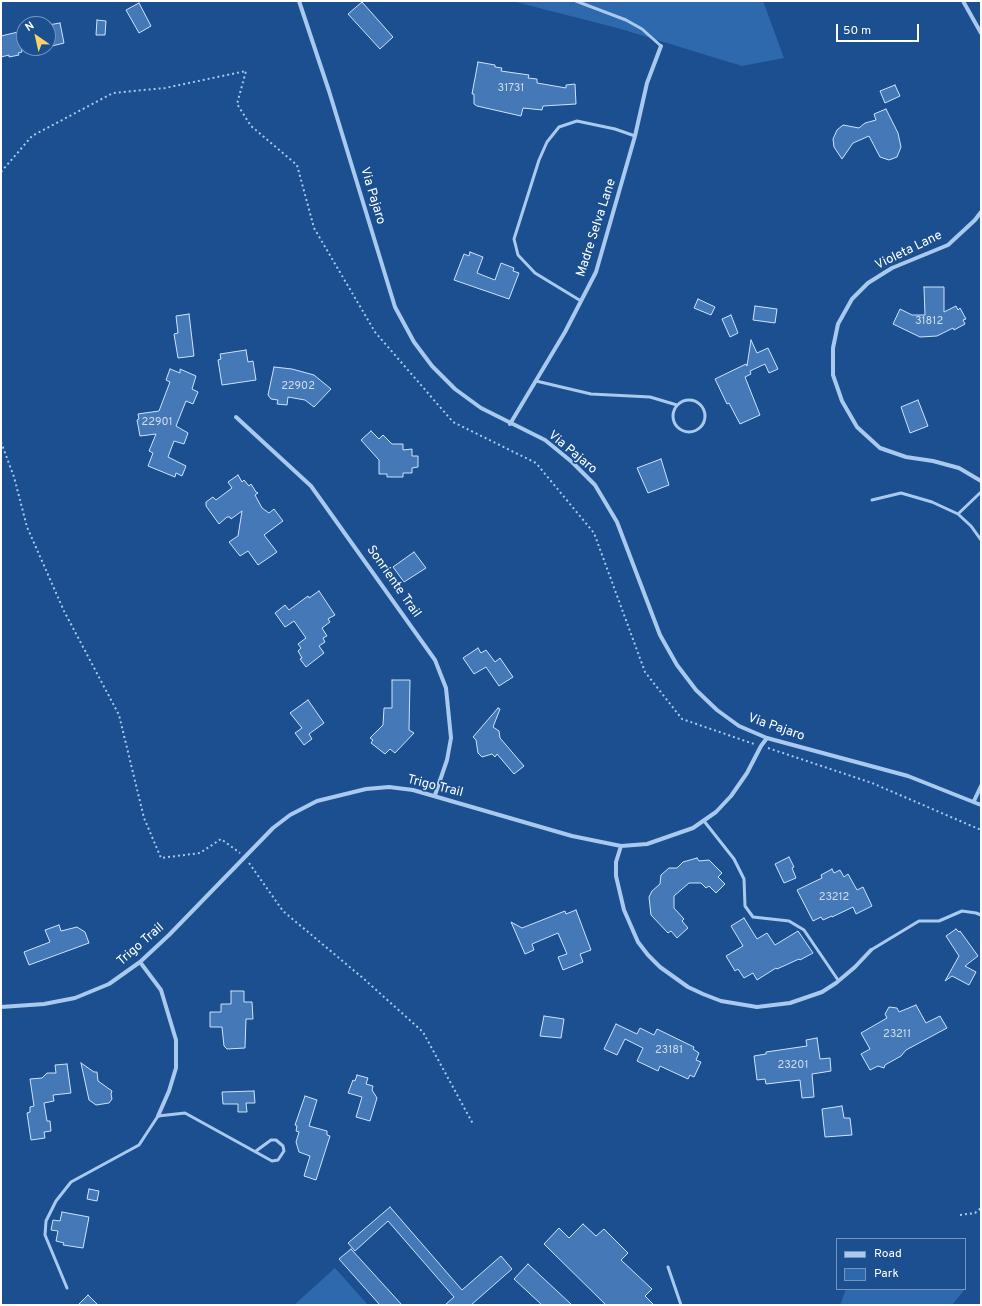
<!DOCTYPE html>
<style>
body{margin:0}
#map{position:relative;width:982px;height:1306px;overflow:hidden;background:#1b4f8f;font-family:Overpass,sans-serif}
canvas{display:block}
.frame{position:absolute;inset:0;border:2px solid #fff;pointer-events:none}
.legend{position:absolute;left:836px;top:1238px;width:130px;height:52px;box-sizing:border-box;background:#1b4f8f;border:1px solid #7695bc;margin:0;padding:5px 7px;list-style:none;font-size:12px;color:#fff}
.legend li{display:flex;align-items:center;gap:8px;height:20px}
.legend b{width:20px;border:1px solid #7695bc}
.north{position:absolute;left:16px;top:16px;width:40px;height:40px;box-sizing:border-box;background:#1b4f8f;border:1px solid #7695bc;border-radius:50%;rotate:326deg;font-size:11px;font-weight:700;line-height:16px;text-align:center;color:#fff}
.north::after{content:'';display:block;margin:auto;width:14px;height:18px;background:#ffd166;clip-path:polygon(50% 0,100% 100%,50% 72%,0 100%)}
.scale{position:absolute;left:836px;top:24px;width:83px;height:18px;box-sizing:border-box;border:2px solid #fff;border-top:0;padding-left:5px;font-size:12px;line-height:14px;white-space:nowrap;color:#fff;-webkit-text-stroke:3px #1b4f8f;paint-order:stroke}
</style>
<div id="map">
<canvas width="982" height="1306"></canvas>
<div class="frame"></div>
<ul class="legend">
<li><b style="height:5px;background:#a9c9ee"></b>Road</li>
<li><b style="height:11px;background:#2e69ad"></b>Park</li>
</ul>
<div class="north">N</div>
<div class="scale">50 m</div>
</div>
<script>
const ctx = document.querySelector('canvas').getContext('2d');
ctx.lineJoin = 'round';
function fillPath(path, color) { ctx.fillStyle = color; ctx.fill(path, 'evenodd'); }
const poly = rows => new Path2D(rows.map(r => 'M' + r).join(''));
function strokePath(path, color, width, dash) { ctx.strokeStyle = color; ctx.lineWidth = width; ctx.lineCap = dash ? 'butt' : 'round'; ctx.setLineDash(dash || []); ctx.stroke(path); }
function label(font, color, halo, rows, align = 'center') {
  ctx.font = font + ' Overpass,sans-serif'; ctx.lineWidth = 3.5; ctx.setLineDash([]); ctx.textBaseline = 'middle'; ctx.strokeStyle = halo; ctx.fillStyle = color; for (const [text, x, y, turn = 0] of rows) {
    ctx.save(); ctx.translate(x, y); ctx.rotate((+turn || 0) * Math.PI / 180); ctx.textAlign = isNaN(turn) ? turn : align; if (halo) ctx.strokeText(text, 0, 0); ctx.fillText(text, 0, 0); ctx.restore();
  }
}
fillPath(poly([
 [512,1,763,1,784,58,742,66,621,29],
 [335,1268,368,1305,294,1305],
 [846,1289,965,1289,952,1305,840,1305]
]), '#2e69ad');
const building = poly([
 [362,2,393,37,380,49,348,14,362,2],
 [139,3,151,26,139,33,126,10,139,3],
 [97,20,106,21,105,35,96,35,97,20],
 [60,23,64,43,48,47,48,25,60,23],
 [18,32,22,52,18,53,19,55,9,57,9,55,1,57,1,36,18,32],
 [478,62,495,65,495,67,502,68,501,71,529,75,528,78,537,79,537,83,566,88,566,85,575,84,576,104,543,106,542,110,523,108,521,116,477,106,474,104,474,94,472,94,478,62],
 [895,85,900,96,885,103,880,91,895,85],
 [886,109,898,133,901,147,897,157,889,160,880,157,869,136,853,143,842,159,834,147,833,139,837,130,843,125,859,128,865,123,876,120,874,114,886,109],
 [470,252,483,257,477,273,495,280,501,263,514,268,513,271,519,273,509,299,454,280,464,254,469,256,470,252],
 [924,287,944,287,944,312,956,306,958,310,960,308,966,319,963,320,965,324,954,330,953,328,937,336,920,337,893,324,900,309,912,315,925,315,924,287],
 [698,299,715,307,711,315,694,308,698,299],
 [755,306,777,309,775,323,753,320,755,306],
 [189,314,194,356,178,358,174,334,178,333,176,316,189,314],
 [731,315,738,333,730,337,722,319,731,315],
 [751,340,757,353,768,348,778,369,769,373,765,364,750,371,751,374,745,377,760,415,740,424,729,403,727,404,715,379,746,364,747,366,751,340],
 [246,350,248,362,253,361,256,380,222,385,218,360,221,359,220,354,246,350],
 [274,367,292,369,314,375,331,389,314,407,305,400,288,397,287,405,277,404,278,400,271,399,268,395,274,367],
 [170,369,180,373,180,369,196,376,192,389,198,392,193,404,186,401,176,426,188,433,184,444,174,441,168,457,186,466,182,476,176,473,175,477,148,466,153,453,149,451,156,434,140,436,137,420,139,419,138,414,159,411,170,382,166,380,170,369],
 [918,400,928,426,910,433,901,407,918,400],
 [371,431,379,439,383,435,392,444,403,444,403,450,412,449,412,456,418,456,418,467,412,468,412,473,403,473,403,477,387,477,387,474,379,474,379,460,361,440,371,431],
 [661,459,669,485,648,493,637,468,661,459],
 [238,475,242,482,244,480,249,486,251,484,256,492,258,493,255,495,262,508,269,513,274,509,283,521,264,535,277,552,258,565,248,551,240,556,229,542,238,536,242,511,231,519,230,517,227,517,219,524,206,506,206,502,213,497,216,500,232,488,228,482,238,475],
 [414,552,426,568,404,582,393,567,414,552],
 [319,591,335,615,328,619,330,622,322,628,327,636,323,638,325,642,319,646,324,653,306,667,300,659,302,658,298,651,301,648,298,644,306,638,294,621,285,627,275,613,285,605,289,610,308,596,309,598,319,591],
 [478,648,481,653,486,650,495,662,500,658,513,677,499,686,486,667,474,674,463,658,478,648],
 [392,680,410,680,409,730,414,733,395,753,390,749,385,754,371,743,373,740,370,738,383,725,384,708,392,708,392,680],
 [308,700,324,723,309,734,312,739,304,745,295,733,302,728,290,713,308,700],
 [498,708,500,709,493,727,499,731,500,738,524,766,514,774,497,754,495,757,492,754,482,757,478,753,476,740,473,737,498,708],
 [789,857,794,867,792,868,796,878,784,883,775,864,789,857],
 [697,858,699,861,709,860,722,873,718,877,725,884,716,893,709,886,706,888,701,883,689,883,674,896,674,908,684,919,682,921,688,928,677,938,671,931,668,933,651,915,649,897,652,891,660,884,661,875,669,868,677,868,683,862,697,858],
 [832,869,834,873,840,870,844,877,848,874,857,890,863,887,872,906,856,914,853,907,832,917,832,916,823,920,821,917,813,921,797,890,822,878,821,875,832,869],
 [576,910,591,950,580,954,583,962,563,970,558,957,567,954,558,933,532,944,534,950,525,954,511,922,522,928,565,911,566,914,576,910],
 [744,918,757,939,767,933,775,945,798,931,813,953,800,960,799,959,777,969,776,968,757,980,753,973,744,978,738,969,735,971,726,956,743,946,731,926,744,918],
 [59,925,61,931,77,927,85,932,89,943,29,965,24,952,50,942,45,930,59,925],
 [956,929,959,932,960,931,978,956,965,966,976,972,969,985,952,976,945,981,959,956,946,936,956,929],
 [231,991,244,991,244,1002,252,1002,253,1019,246,1019,245,1048,227,1049,224,1046,222,1027,210,1027,210,1012,221,1012,221,1004,231,1004,231,991],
 [916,1005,926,1023,940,1016,947,1028,906,1050,901,1056,885,1065,884,1068,878,1066,870,1070,861,1054,870,1049,861,1033,887,1018,885,1014,889,1007,897,1008,899,1012,916,1005],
 [544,1016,564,1019,561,1038,540,1036,544,1016],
 [616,1024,637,1034,640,1028,654,1035,657,1029,694,1047,693,1049,699,1053,696,1060,701,1062,694,1077,690,1075,688,1079,660,1066,658,1071,637,1061,643,1048,625,1039,617,1055,604,1049,616,1024],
 [817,1038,820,1059,830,1058,831,1071,812,1074,814,1097,802,1098,800,1080,766,1084,765,1079,757,1080,754,1056,766,1054,766,1052,807,1046,806,1040,817,1038],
 [81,1063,94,1072,97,1072,98,1081,112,1091,111,1094,112,1099,109,1103,96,1105,89,1100,81,1063],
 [67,1064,71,1093,53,1095,54,1101,44,1103,47,1121,50,1121,51,1131,44,1132,45,1138,31,1140,27,1113,30,1112,30,1107,34,1106,30,1079,42,1078,47,1073,56,1073,55,1065,67,1064],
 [357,1075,368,1078,366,1084,373,1086,372,1090,377,1098,370,1121,356,1117,362,1097,348,1093,353,1080,355,1081,357,1075],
 [254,1091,255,1103,246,1103,247,1112,238,1112,238,1104,223,1104,222,1092,254,1091],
 [305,1096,317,1100,309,1126,327,1131,327,1135,330,1136,316,1180,304,1176,310,1156,299,1152,296,1142,299,1132,296,1131,297,1126,295,1125,305,1096],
 [842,1106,844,1118,850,1118,852,1135,825,1137,822,1109,842,1106],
 [89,1189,99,1191,97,1201,87,1199,89,1189],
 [390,1207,462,1290,501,1256,512,1269,471,1305,445,1305,454,1297,388,1221,355,1251,348,1243,390,1207],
 [62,1212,89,1217,83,1248,63,1245,64,1243,56,1241,58,1231,51,1230,53,1220,60,1221,62,1212],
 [583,1224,596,1236,604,1229,628,1253,621,1260,652,1289,645,1296,654,1305,606,1305,544,1244,559,1228,569,1238,583,1224],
 [351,1249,402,1305,380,1305,339,1259,351,1249],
 [528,1264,572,1305,542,1305,514,1279,528,1264],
 [88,1295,98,1305,78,1305,88,1295]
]);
fillPath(building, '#4478b7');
strokePath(building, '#cfe3fa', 1);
strokePath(poly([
 [1,172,32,136,113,93,165,88,246,71,237,104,251,126,297,165,314,228,375,332,453,422,536,463,594,533,645,672,682,719,754,744],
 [1,442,14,477,27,527,64,611,119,715,144,818,161,858,200,853,221,839,240,853],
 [768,748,872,783,981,830],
 [249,863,283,911,364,979,423,1032,473,1124],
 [960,1215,975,1213,981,1208]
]), '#a9c9ee', 2, [2, 3]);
strokePath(poly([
 [576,1,626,20,642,29,661,46],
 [581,301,535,273,518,255,514,239,539,160,547,142,559,127,577,121,615,129,635,136],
 [536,381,591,394,650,397,677,405],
 '673 416a16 16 0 1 1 32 0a16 16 0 1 1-32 0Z',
 [872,500,901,493,932,502,958,514,971,526,981,540],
 [958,514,981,492],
 [704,821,734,859,744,879,745,906,753,917,789,921,804,930,838,980],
 [871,950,919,921,939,921,962,911,976,913,981,915],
 [668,1267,681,1305],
 [67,1288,45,1235,46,1221,56,1201,71,1182,139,1145,158,1116,185,1113,272,1161,278,1160,284,1151,283,1146,276,1140,271,1140,256,1151]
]), '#a9c9ee', 3);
strokePath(poly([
 [299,1,329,91,395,307,414,342,432,366,455,389,481,408,545,440,572,462,595,485,617,522,660,635,677,665,696,690,717,710,739,726,767,738,908,776,981,805],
 [963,1,981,33],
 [981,212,975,220,948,245,892,268,868,283,852,299,838,324,833,348,833,375,842,401,857,427,880,448,906,457,933,461,959,468,981,481],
 [236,417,311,486,435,660,446,688,451,738,447,760,435,795],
 [510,424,565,332,596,272,635,136,647,83,661,46],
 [974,801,981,786],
 [621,846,616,862,616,876,624,910,638,942,648,955,660,967,688,987,703,994,721,1001,757,1007,790,1003,822,992,836,983,855,967,871,950],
 [140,962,161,990,176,1040,176,1068,169,1091,158,1116],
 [1,1007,44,1004,75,998,109,984,140,962,169,935,273,828,290,815,317,801,366,789,389,787,413,790,572,836,621,846,647,844,693,828,716,812,731,796,747,773,761,746,767,738]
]), '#a9c9ee', 4);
label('11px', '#d0dded', null, [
 ["31731",511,89],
 ["31812",929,322],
 ["22902",298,387],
 ["22901",157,423],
 ["23212",834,898],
 ["23211",897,1035],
 ["23181",669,1051],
 ["23201",793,1066]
]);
label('13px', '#fff', '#1b4f8f', [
 ["Via Pajaro",372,196,73],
 ["Madre Selva Lane",597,228,-72],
 ["Violeta Lane",909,251,-26],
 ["Via Pajaro",572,453,40],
 ["Sonriente Trail",393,582,55],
 ["Via Pajaro",776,728,19],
 ["Trigo Trail",435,787,14],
 ["Trigo Trail",141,945,-41]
]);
</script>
